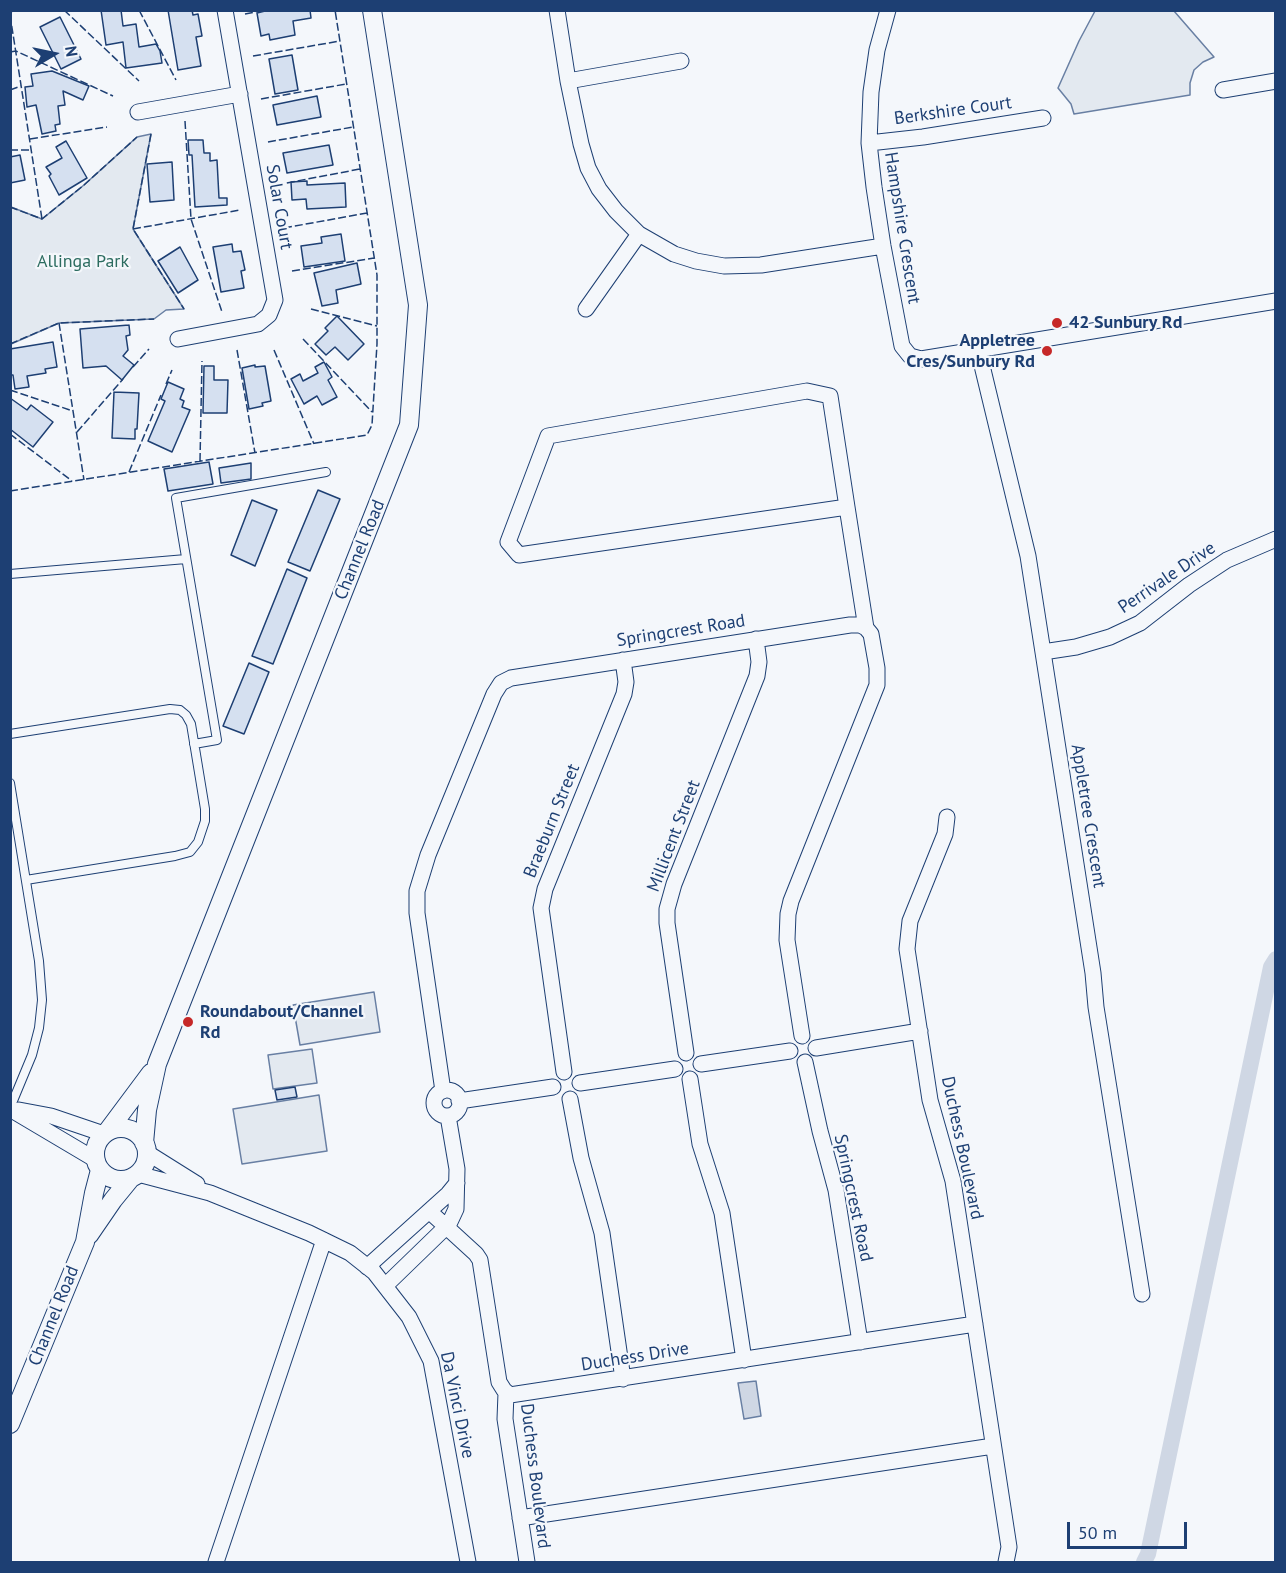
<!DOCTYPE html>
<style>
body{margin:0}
#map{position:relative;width:1286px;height:1573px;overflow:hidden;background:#f4f7fb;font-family:"PT Sans",sans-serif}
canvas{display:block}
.frame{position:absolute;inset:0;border:12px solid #1d3f73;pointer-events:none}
.north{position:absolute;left:24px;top:24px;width:60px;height:60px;-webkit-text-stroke:4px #f4f7fb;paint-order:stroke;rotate:81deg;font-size:16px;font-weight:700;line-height:24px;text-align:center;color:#1d3f73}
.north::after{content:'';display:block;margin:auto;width:21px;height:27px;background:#1d3f73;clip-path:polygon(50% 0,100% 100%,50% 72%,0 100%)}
.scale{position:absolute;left:1067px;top:1522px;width:120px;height:27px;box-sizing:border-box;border:3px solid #1d3f73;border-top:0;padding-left:8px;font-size:18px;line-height:21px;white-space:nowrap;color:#1d3f73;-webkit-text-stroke:4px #f4f7fb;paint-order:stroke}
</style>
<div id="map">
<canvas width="1286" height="1573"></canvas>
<div class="frame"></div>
<div class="north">N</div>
<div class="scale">50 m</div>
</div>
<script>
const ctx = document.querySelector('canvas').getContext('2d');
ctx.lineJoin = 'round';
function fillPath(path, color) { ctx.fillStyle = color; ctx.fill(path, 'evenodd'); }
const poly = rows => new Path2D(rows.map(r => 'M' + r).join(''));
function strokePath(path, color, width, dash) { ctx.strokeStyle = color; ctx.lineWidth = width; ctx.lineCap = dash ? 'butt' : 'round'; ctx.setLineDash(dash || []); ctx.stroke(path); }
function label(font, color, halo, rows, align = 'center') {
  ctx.font = font + ' "PT Sans",sans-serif'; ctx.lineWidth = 4.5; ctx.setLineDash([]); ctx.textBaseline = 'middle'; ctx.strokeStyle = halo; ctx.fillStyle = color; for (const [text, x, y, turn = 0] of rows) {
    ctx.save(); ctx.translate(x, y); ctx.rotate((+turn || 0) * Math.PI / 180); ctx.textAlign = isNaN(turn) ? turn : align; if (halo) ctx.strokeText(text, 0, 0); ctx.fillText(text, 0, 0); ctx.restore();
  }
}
const green = poly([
 [1095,11,1174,11,1214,57,1203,62,1194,70,1190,83,1190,95,1074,114,1071,104,1058,88,1079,41,1095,11],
 [151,134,133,229,184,309,166,310,154,319,59,323,11,344,11,207,42,219,84,185,137,137,151,134],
 [374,992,380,1032,300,1045,293,1005,374,992],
 [312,1049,317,1083,273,1089,268,1055,312,1049],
 [319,1095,327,1151,242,1164,233,1109,319,1095]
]);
fillPath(green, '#e3e9f0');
strokePath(green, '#687fa3', 1.5);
const water = poly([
 [756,1381,761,1416,744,1419,738,1383,756,1381]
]);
fillPath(water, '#cfd7e4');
strokePath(water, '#687fa3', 1.5);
strokePath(poly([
 [1144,1562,1148,1554,1271,967,1276,959]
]), '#cfd7e4', 16);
const building = poly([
 [101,10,121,10,123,26,136,24,139,47,156,44,160,51,162,63,126,68,123,42,106,45,101,10],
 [168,10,192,10,193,15,198,14,202,36,196,37,201,66,178,70,168,10],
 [269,10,310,10,311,18,293,21,295,35,270,40,269,34,261,36,257,13,269,10],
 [60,17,81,59,61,69,40,27,60,17],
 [292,55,298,90,275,94,269,59,292,55],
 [52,71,89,86,83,100,63,91,65,105,58,106,60,124,55,125,56,131,42,134,36,105,27,107,25,87,33,86,31,74,52,71],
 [317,96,321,117,277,125,273,105,317,96],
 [188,140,203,140,204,153,210,153,210,161,217,160,219,198,227,198,227,205,195,207,192,155,189,155,188,140],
 [66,141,87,178,59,195,49,176,51,174,46,167,62,158,56,147,66,141],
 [329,145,333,165,287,173,283,153,329,145],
 [20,155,25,180,10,183,10,157,20,155],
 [172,162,174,200,150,202,147,164,172,162],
 [307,181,307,185,345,183,346,207,307,209,306,199,292,200,291,182,307,181],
 [341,234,345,261,304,267,301,246,322,243,321,237,341,234],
 [232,244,233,252,241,251,245,270,241,271,244,288,221,292,213,247,232,244],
 [180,247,198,280,178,293,158,261,180,247],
 [357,263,361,284,336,290,338,303,322,306,314,273,357,263],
 [337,316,364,344,348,360,335,347,326,355,315,344,328,331,325,328,337,316],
 [129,325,130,335,126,336,128,350,123,356,134,365,122,380,106,366,83,368,80,329,129,325],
 [53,342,57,367,45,369,46,373,27,376,29,387,15,389,13,375,10,375,10,349,53,342],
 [324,362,332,377,328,380,337,397,322,405,317,396,304,404,291,379,300,374,303,381,318,373,315,367,324,362],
 [255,365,255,367,265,366,271,401,262,403,263,406,249,409,242,368,255,365],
 [204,366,214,366,214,380,228,380,227,413,203,413,204,366],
 [168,382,184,389,180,399,184,401,182,407,190,410,172,452,148,441,165,401,161,399,168,382],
 [114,392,139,393,137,429,135,429,135,439,112,438,114,392],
 [10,398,27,410,31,405,53,422,33,447,10,429,10,398],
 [209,462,213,484,168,491,164,469,209,462],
 [251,463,251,479,221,483,219,468,251,463],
 [318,490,340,499,310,571,288,562,318,490],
 [252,500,277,510,255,566,231,555,252,500],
 [287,569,307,578,273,664,252,656,287,569],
 [249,663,269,672,244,734,223,726,249,663],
 [295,1087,297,1097,277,1100,275,1090,295,1087]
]);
fillPath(building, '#d5e0f0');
strokePath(building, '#1d3f73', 1.5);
const service = poly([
 [10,574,186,559],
 [10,734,170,709,180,710,186,715,191,724,205,809,205,821,198,842,190,852,175,856,26,880],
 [194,744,217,740,176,498,326,472],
 [10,783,39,961,42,1000,39,1028,32,1055,10,1108]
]);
const minor = poly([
 [557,10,568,81,581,144,588,168,599,189,616,211,639,234,674,254,696,261,724,266,761,265,883,246],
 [888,10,877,50,871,92,869,143,874,187,883,246,902,346,910,356,921,359,1276,301],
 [568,81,681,61],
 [1223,90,1276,81],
 [138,112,240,94],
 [869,143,923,137,1043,118],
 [586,309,639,234],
 [178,339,258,324,269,315,275,300,225,10],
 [978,349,1028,556,1093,973,1096,1007,1142,1294],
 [847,507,519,555,508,542,548,436,807,391,830,396,847,507,866,628],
 [1043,652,1076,647,1110,637,1140,623,1189,585,1227,560,1276,539],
 [947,817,945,834,910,921,907,949,930,1100,953,1181,1009,1547,1006,1562],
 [816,1048,920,1031],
 [686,1053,667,923,667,909,674,884,757,676,759,662,756,639],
 [805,1062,820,1131,836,1190,860,1342],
 [701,1064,790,1051],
 [564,1072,541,908,545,889,624,694,626,682,623,660],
 [690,1079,700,1144,722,1213,744,1360],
 [580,1083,675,1069],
 '434 1103a13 13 0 1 1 26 0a13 13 0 1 1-26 0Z',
 [443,1091,417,913,417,891,428,855,494,694,501,683,511,678,850,625,860,625,866,628,871,634,877,668,877,685,791,901,788,914,787,940,802,1036],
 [570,1099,581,1158,602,1233,623,1379],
 [459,1101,553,1087],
 [10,1109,96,1160],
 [19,1110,51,1116,104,1134],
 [146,1152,197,1184],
 [138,1174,210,1193,309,1233,350,1253,374,1272,409,1317,431,1361,468,1562],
 [429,1211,476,1254,480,1260,499,1382,504,1390,510,1395,975,1324],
 [367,1267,448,1194,457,1183],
 [385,1286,449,1224,456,1209,457,1169,448,1116],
 [506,1393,505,1419,527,1562],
 [520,1518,993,1446],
 [216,1562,324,1240]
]);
const tertiary = poly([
 '95 1154a26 26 0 1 1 52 0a26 26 0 1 1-52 0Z',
 [107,1132,151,1073],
 [144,1143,147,1110,157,1064,409,425,418,305,372,10],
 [89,1235,113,1200,131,1178],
 [10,1424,85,1242,94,1193,100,1170]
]);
strokePath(service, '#1d3f73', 10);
strokePath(minor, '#1d3f73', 17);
strokePath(tertiary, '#1d3f73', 20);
strokePath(service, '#f4f7fb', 8);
strokePath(minor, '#f4f7fb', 15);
strokePath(tertiary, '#f4f7fb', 18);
strokePath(poly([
 [64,10,139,81],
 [139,10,176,80],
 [10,12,17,10],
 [245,14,260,11],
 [10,15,42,219],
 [10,52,16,51,113,96],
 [253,56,340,41],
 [10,90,21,86],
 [261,99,346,84],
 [185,121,191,219,222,312],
 [151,134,133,229,184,309],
 [30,139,107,127],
 [268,142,353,127],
 [10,150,32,150],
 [276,185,360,169],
 [10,207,42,219,84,185,137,137],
 [284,228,367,213],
 [133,229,240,210],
 [292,271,374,258],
 [311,309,377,326],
 [59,323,84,480],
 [303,339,372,412],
 [10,344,59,323,154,319],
 [237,350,255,453],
 [274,350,314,444],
 [133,367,149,349],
 [166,384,172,370],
 [10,390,73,411],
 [77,432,123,379],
 [10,434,72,481],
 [200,461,202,361],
 [129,472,161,395],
 [10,491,367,435,372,425,377,344,377,275,335,10]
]), '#1d3f73', 1.5, [8, 3]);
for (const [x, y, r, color] of [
 [1057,323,6,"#c62828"],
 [1047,351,6,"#c62828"],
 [188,1022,6,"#c62828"]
]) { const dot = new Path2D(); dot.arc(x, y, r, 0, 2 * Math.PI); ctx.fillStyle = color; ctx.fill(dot); strokePath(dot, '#f4f7fb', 2); }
label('18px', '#1d3f73', '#f4f7fb', [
 ["Berkshire Court",953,111,-8],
 ["Solar Court",279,207,80],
 ["Hampshire Crescent",902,228,81],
 ["Channel Road",360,550,-68],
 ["Perrivale Drive",1167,578,-34],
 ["Springcrest Road",681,631,-9],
 ["Appletree Crescent",1088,816,81],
 ["Braeburn Street",552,821,-68],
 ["Millicent Street",674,836,-69],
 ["Duchess Boulevard",962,1148,78],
 ["Springcrest Road",853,1198,78],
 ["Channel Road",54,1316,-68],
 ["Duchess Drive",635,1357,-9],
 ["Da Vinci Drive",457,1405,78],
 ["Duchess Boulevard",535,1476,83]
]);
label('18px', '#2c6c60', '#f4f7fb', [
 ["Allinga Park",83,262]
]);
label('bold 18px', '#1d3f73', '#f4f7fb', [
 ["42 Sunbury Rd",1069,323],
 ["Appletree",1035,341,"right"],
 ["Cres/Sunbury Rd",1035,362,"right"],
 ["Roundabout/Channel",200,1012],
 ["Rd",200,1033]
], 'left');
</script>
